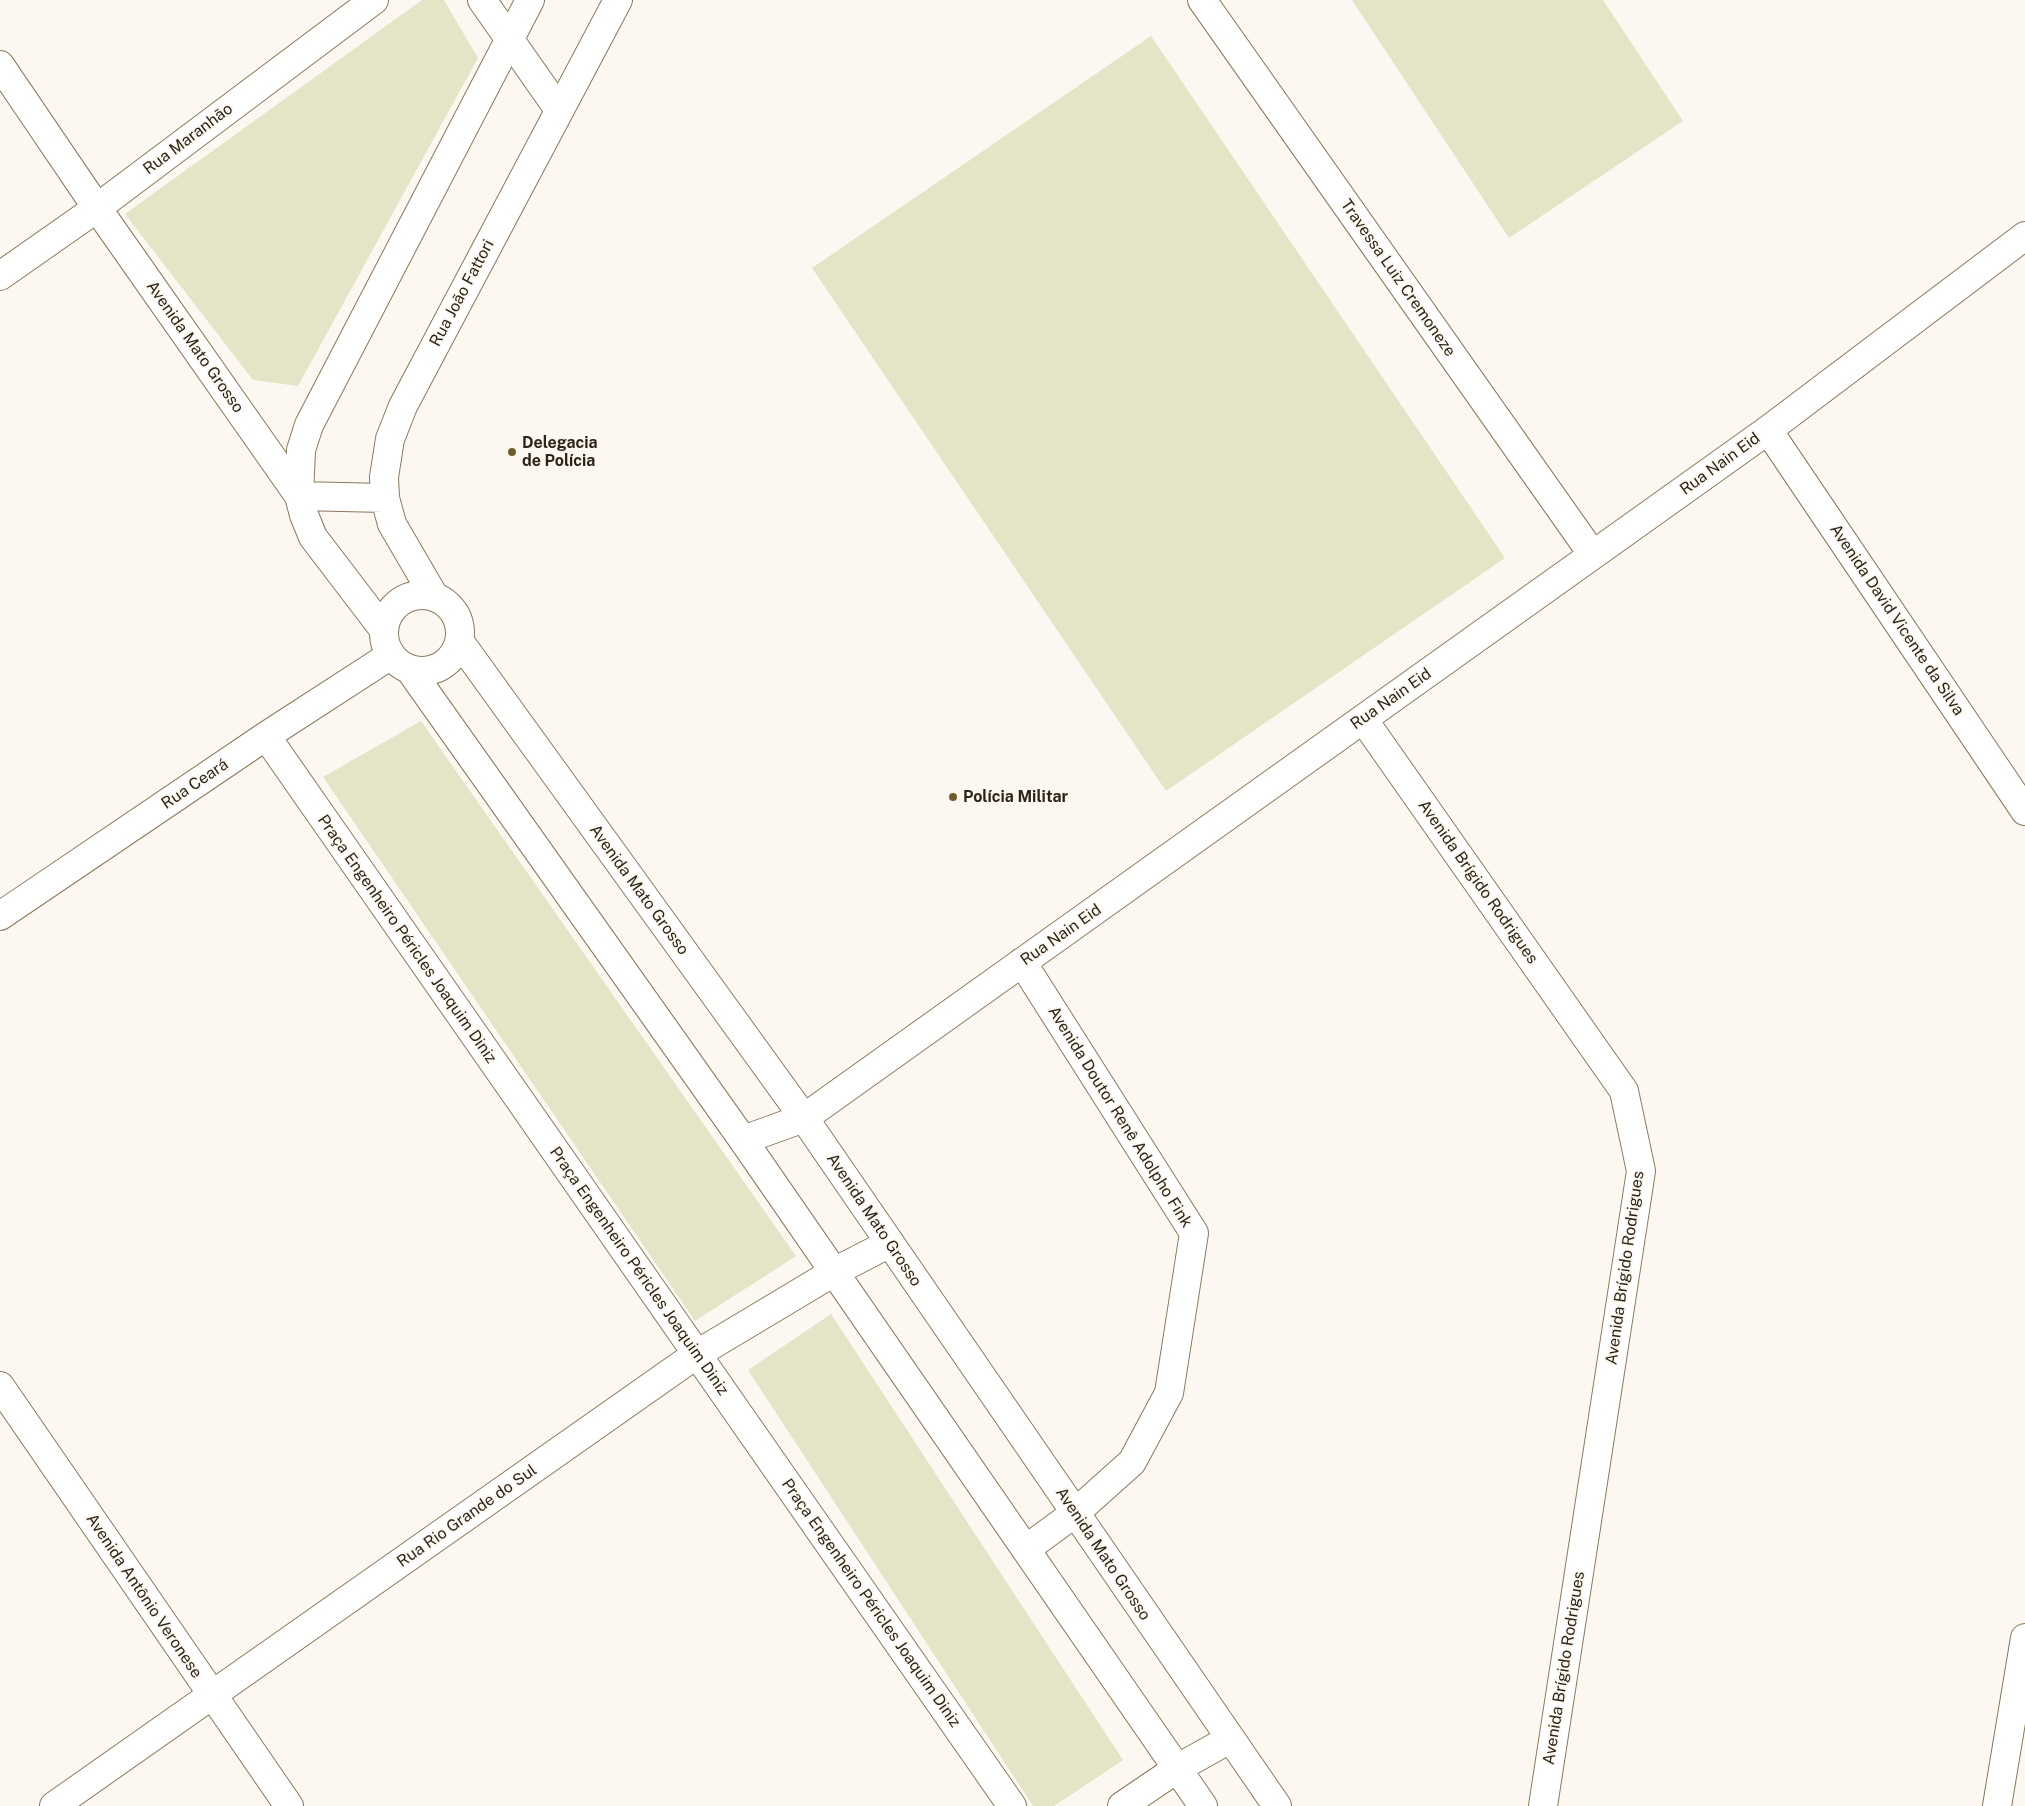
<!DOCTYPE html>
<meta charset="utf-8">
<style>
body{margin:0}
canvas{display:block;background:#fcf8f1}
</style>
<canvas width="2025" height="1806"></canvas>
<script>
const ctx = document.querySelector('canvas').getContext('2d');
ctx.lineJoin = 'round';
function fillPath(path, color) { ctx.fillStyle = color; ctx.fill(path, 'evenodd'); }
const poly = rows => new Path2D(rows.map(r => 'M' + r).join(''));
function strokePath(path, color, width, dash) { ctx.strokeStyle = color; ctx.lineWidth = width; ctx.lineCap = dash ? 'butt' : 'round'; ctx.setLineDash(dash || []); ctx.stroke(path); }
function label(font, color, halo, rows, align = 'center') {
  ctx.font = font + ' "Public Sans",sans-serif'; ctx.lineWidth = 4; ctx.setLineDash([]); ctx.textBaseline = 'middle'; ctx.strokeStyle = halo; ctx.fillStyle = color; for (const [text, x, y, turn = 0] of rows) {
    ctx.save(); ctx.translate(x, y); ctx.rotate((+turn || 0) * Math.PI / 180); ctx.textAlign = isNaN(turn) ? turn : align; if (halo) ctx.strokeText(text, 0, 0); ctx.fillText(text, 0, 0); ctx.restore();
  }
}
fillPath(poly([
 [422,0,444,0,478,58,298,386,253,380,125,214],
 [1352,0,1603,0,1683,121,1509,238],
 [1151,36,1505,558,1166,791,812,268],
 [421,721,796,1256,695,1321,323,777],
 [831,1314,1123,1760,1054,1806,1033,1806,748,1370]
]), '#e3e5c6');
const street = poly([
 [482,0,559,110],
 [1202,0,1593,555],
 [0,276,97,208,374,0],
 [1768,430,2025,811],
 [1363,719,1624,1091,1641,1171,1543,1806],
 [266,736,1012,1806],
 [0,916,266,736,391,655],
 [1022,962,1194,1233,1169,1393,1132,1462,1075,1513,1026,1549],
 [743,1140,804,1118,1768,430,2025,236],
 [54,1806,697,1354,834,1272,890,1243],
 [1122,1806,1178,1768,1230,1739],
 [1997,1806,2025,1638]
]);
const secondary = poly([
 [0,65,97,208,299,496,304,515,313,537,384,630],
 [299,496,301,450,309,425,530,0],
 [299,496,385,498],
 '384 633a38 38 0 1 1 76 0a38 38 0 1 1-76 0Z',
 [434,596,392,524,385,498,384,477,390,439,403,406,618,0],
 [460,642,804,1118,1277,1806],
 [410,670,743,1140,1203,1806],
 [0,1386,289,1806]
]);
strokePath(street, '#8b785a', 30);
strokePath(secondary, '#8b785a', 30);
strokePath(street, '#fff', 28);
strokePath(secondary, '#fff', 28);
for (const [x, y, r, color] of [
 [512,452,5,"#705d2b"],
 [953,797,5,"#705d2b"]
]) { const dot = new Path2D(); dot.arc(x, y, r, 0, 2 * Math.PI); ctx.fillStyle = color; ctx.fill(dot); strokePath(dot, '#fcf8f1', 2); }
label('16px', '#2d2518', '#fcf8f1', [
 ["Rua Maranhão",188,139,-37],
 ["Travessa Luiz Cremoneze",1398,278,55],
 ["Rua João Fattori",462,293,-62],
 ["Avenida Mato Grosso",195,347,55],
 ["Rua Nain Eid",1720,464,-36],
 ["Avenida David Vicente da Silva",1897,620,56],
 ["Rua Nain Eid",1391,699,-35],
 ["Rua Ceará",195,784,-34],
 ["Avenida Brígido Rodrigues",1478,882,55],
 ["Avenida Mato Grosso",639,890,54],
 ["Rua Nain Eid",1061,935,-35],
 ["Praça Engenheiro Péricles Joaquim Diniz",407,939,55],
 ["Avenida Doutor Renê Adolpho Fink",1120,1117,58],
 ["Avenida Mato Grosso",874,1220,56],
 ["Avenida Brígido Rodrigues",1625,1268,-82],
 ["Praça Engenheiro Péricles Joaquim Diniz",639,1271,55],
 ["Rua Rio Grande do Sul",467,1516,-35],
 ["Avenida Mato Grosso",1103,1554,56],
 ["Avenida Antônio Veronese",144,1596,56],
 ["Praça Engenheiro Péricles Joaquim Diniz",871,1603,55],
 ["Avenida Brígido Rodrigues",1564,1668,-81]
]);
label('bold 16px', '#2d2518', '#fcf8f1', [
 ["Delegacia",522,443],
 ["de Polícia",522,461],
 ["Polícia Militar",963,797]
], 'left');
</script>
